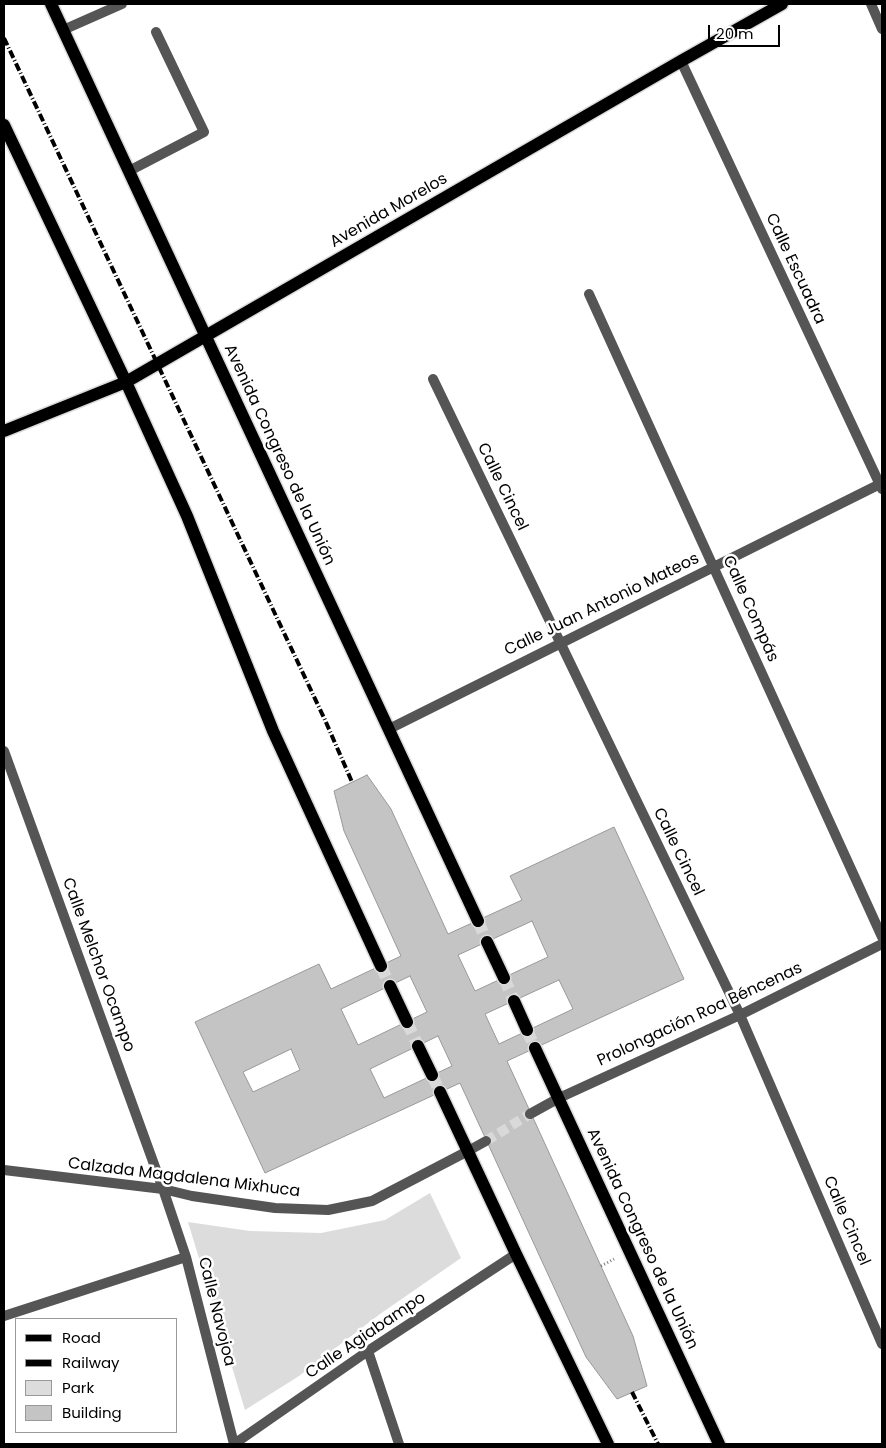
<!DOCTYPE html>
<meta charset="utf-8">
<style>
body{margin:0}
#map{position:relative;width:886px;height:1448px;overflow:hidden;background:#fff;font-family:Poppins,sans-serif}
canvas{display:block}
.frame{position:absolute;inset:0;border:5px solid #000;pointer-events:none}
.legend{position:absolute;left:15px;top:1318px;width:162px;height:115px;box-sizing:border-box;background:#fff;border:1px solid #999;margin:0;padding:6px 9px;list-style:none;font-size:15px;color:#000}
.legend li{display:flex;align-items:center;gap:10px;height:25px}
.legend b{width:25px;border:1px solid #999}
.scale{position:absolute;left:708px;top:25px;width:72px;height:22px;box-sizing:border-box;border:2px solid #000;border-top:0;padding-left:6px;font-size:15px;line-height:18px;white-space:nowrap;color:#000;-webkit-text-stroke:4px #fff;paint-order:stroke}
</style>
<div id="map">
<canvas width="886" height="1448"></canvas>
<div class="frame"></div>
<ul class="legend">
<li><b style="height:6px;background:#000"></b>Road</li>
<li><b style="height:6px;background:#000"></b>Railway</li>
<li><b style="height:14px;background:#dcdcdc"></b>Park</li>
<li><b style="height:14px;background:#c4c4c4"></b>Building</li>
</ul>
<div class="scale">20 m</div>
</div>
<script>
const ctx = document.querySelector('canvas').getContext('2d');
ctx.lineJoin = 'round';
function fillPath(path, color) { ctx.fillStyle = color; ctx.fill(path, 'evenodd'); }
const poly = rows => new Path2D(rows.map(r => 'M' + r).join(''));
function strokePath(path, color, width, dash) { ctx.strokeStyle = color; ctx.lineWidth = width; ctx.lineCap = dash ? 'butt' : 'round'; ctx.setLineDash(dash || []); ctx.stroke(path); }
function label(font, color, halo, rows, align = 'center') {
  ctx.font = font + ' Poppins,sans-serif'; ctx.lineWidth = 5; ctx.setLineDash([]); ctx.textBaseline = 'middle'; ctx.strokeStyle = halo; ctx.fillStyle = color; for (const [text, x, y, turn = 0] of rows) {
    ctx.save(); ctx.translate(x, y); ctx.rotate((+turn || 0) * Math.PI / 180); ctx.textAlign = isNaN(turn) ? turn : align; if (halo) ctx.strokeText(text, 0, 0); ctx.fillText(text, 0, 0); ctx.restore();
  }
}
fillPath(poly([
 [430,1193,461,1258,380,1314,299,1376,245,1410,188,1222,250,1231,321,1233,385,1220]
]), '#dcdcdc');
const building = poly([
 [367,775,391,809,448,934,522,900,510,876,614,827,684,979,507,1061,633,1336,647,1386,617,1399,586,1357,460,1083,265,1173,195,1022,319,964,331,989,401,956,344,831,334,791,367,775],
 [532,921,548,957,475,991,458,955,532,921],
 [410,976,427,1012,358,1045,341,1009,410,976],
 [559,980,573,1009,499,1044,485,1014,559,980],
 [438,1036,452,1066,384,1098,370,1069,438,1036],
 [291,1049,300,1070,253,1092,243,1072,291,1049]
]);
fillPath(building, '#c4c4c4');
strokePath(building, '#999', 1);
strokePath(poly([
 [486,1141,530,1114]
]), '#d9d9d9', 10, [10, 5]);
strokePath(poly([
 [478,921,487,942],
 [381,966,390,986],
 [504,978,514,1001],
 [407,1022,418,1046],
 [527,1030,535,1048],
 [432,1075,440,1092]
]), '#d9d9d9', 12, [12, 6]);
const primary = poly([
 [51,4,478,921],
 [4,125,126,382,187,516,273,731,381,966],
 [4,431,126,382,681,61,782,4],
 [487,942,504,978],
 [390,986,407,1022],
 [514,1001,527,1030],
 [418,1046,432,1075],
 [535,1048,719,1444],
 [440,1092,516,1254,608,1444]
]);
strokePath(primary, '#dbdbdb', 15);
strokePath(poly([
 [601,1266,614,1259]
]), '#777', 3, [1, 2.5]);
strokePath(poly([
 [63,30,122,4],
 [129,171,204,132,156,32]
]), '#555', 10);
strokePath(poly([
 [871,4,882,29],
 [681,61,882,489],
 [589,294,882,937],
 [433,379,740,1015,882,1344],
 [389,729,882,483],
 [4,751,163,1189,186,1257,234,1444],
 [530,1114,559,1098,740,1015,882,944],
 [4,1170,163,1189,192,1196,275,1208,328,1210,372,1201,468,1151,486,1141],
 [4,1316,186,1257],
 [368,1351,399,1444],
 [234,1444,368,1351,516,1254]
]), '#555', 10);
strokePath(primary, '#000', 12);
strokePath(poly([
 [4,38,325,720,352,782],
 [632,1392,658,1444]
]), '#000', 4, [8, 2.5, 1, 2.5]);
label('16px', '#000', '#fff', [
 ["Avenida Morelos",389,211,-30],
 ["Calle Escuadra",795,269,65],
 ["Avenida Congreso de la Unión",279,455,65],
 ["Calle Cincel",502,487,64],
 ["Calle Juan Antonio Mateos",602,605,-26],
 ["Calle Compás",750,609,66],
 ["Calle Cincel",678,852,64],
 ["Calle Melchor Ocampo",98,965,70],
 ["Prolongación Roa Béncenas",700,1015,-25],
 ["Calzada Magdalena Mixhuca",184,1178,7],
 ["Calle Cincel",846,1221,67],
 ["Avenida Congreso de la Unión",642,1239,65],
 ["Calle Navojoa",216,1312,76],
 ["Calle Agiabampo",366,1336,-34]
]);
</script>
